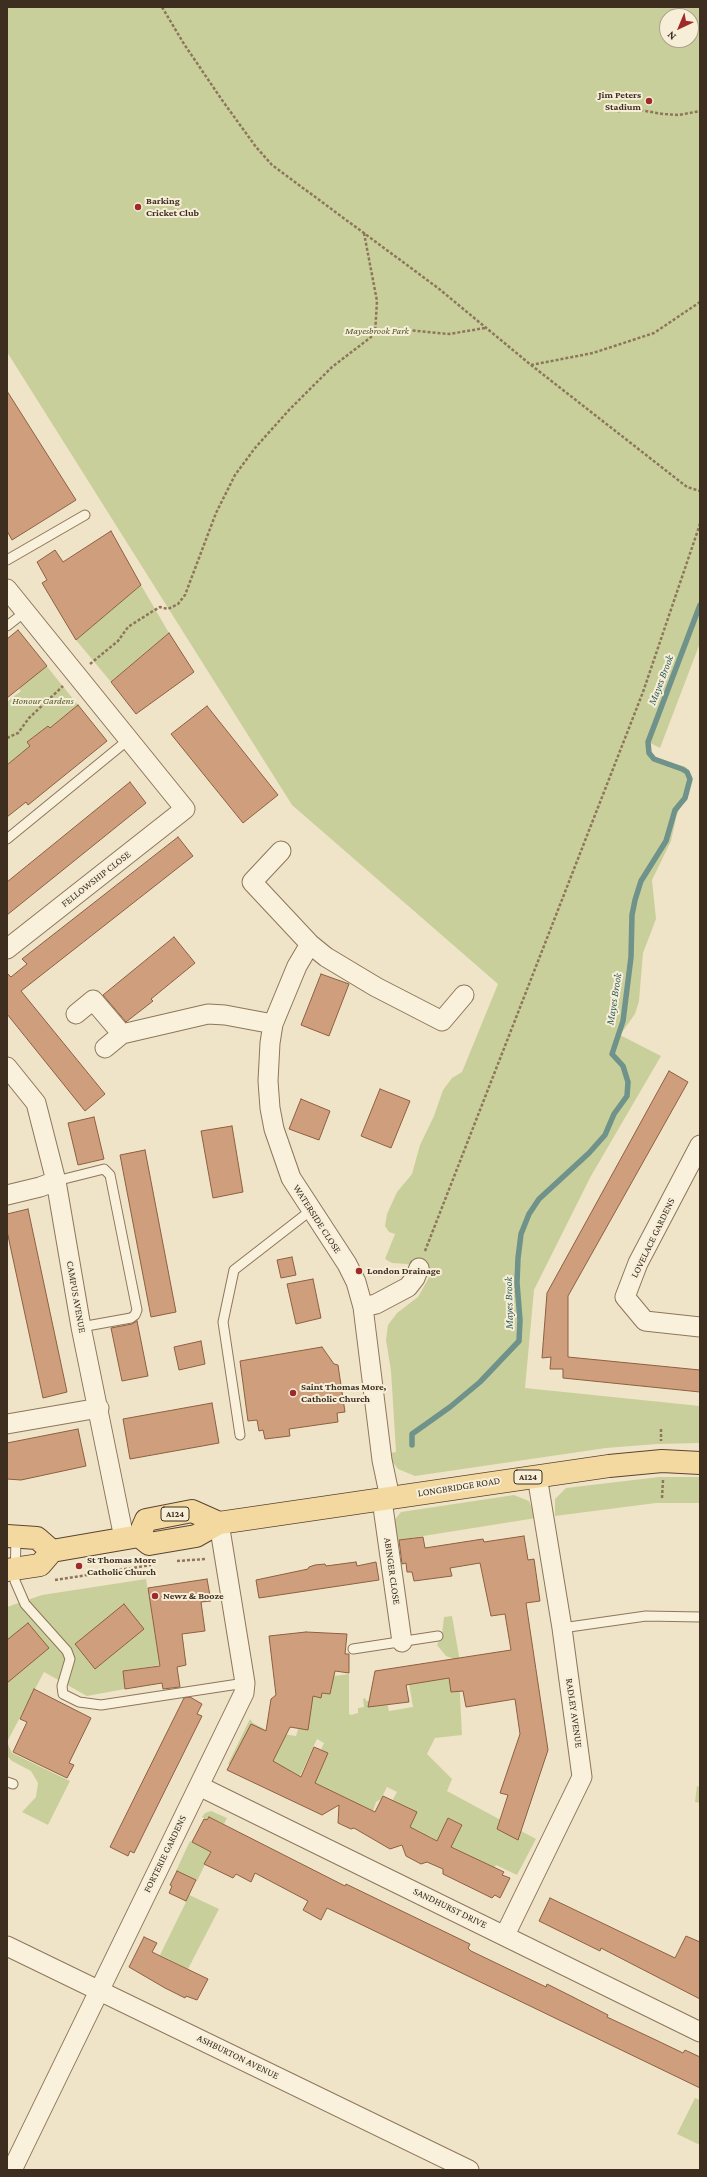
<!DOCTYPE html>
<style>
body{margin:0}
#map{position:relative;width:707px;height:2177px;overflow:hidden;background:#f0e4c8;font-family:"Crimson Pro",serif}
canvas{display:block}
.frame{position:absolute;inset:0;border:8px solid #3d2e20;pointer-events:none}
.north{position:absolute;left:659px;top:8px;width:40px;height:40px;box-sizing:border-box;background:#f7eed8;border:1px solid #ada18e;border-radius:50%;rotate:224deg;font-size:11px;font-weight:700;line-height:16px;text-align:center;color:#3d2e20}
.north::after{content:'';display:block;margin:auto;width:14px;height:18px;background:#9e2a2b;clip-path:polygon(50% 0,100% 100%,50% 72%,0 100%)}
</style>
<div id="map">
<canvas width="707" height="2177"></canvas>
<div class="frame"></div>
<div class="north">N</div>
</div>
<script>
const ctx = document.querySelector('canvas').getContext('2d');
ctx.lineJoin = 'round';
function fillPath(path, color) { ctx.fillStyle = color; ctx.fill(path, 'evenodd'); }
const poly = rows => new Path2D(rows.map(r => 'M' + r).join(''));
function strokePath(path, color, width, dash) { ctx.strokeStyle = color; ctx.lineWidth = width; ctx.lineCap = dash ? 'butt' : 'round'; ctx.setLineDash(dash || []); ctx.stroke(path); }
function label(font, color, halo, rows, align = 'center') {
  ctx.font = font + ' "Crimson Pro",serif'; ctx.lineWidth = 4; ctx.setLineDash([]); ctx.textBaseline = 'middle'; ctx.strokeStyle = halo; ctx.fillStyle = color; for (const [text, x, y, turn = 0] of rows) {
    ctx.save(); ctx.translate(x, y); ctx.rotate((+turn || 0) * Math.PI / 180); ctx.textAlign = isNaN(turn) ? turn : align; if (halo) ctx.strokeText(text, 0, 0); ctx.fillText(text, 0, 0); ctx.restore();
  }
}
fillPath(poly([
 [7,7,700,7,700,643,660,748,650,743,650,748,654,758,686,767,692,777,687,796,677,814,671,841,652,880,656,919,643,953,639,1001,635,1014,620,1035,661,1056,591,1176,534,1290,525,1388,700,1406,700,1443,657,1444,606,1448,415,1476,398,1469,391,1460,390,1453,396,1452,391,1371,386,1340,388,1325,397,1313,418,1297,431,1274,407,1264,392,1263,385,1259,395,1234,389,1232,385,1226,387,1214,397,1192,412,1174,420,1145,434,1116,443,1090,452,1078,462,1072,498,984,292,805,7,352],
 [667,16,691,16,691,40,667,40],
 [141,585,169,633,111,682,76,640],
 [45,664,78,705,50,728,48,726,27,742,31,746,7,765,7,702,21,691,19,689],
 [659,1477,700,1477,700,1503,656,1503,555,1516,555,1499,566,1488],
 [514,1495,529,1501,536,1518,392,1541,392,1523,401,1512],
 [146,1579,160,1665,123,1671,125,1689,87,1696,44,1672,7,1742,12,1753,70,1781,48,1825,22,1812,36,1797,38,1783,31,1771,12,1761,7,1756,7,1607,42,1595],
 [452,1616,459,1656,459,1661,446,1656,437,1645,442,1634,444,1617],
 [349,1674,349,1714,351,1715,358,1713,358,1708,364,1707,363,1699,365,1698,366,1701,386,1698,389,1711,413,1707,409,1684,459,1676,462,1735,435,1738,427,1754,452,1779,447,1791,536,1839,517,1875,496,1865,494,1868,448,1848,456,1838,462,1825,449,1818,441,1843,433,1841,433,1838,409,1829,417,1812,392,1801,397,1792,387,1787,381,1799,376,1802,373,1811,310,1781,311,1779,317,1778,328,1753,321,1750,324,1743,317,1739,300,1776,240,1746,230,1765,228,1764,250,1719,253,1723,270,1732,296,1736,308,1695,321,1697,322,1693,330,1694,334,1676],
 [697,1786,700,1787,700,1803,695,1802],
 [211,1811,227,1818,224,1824,209,1817,207,1820,202,1817,205,1813],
 [190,1841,211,1852,197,1881,176,1871],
 [185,1893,219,1909,188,1969,160,1955,186,1902,182,1899],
 [695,2098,700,2100,700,2145,677,2134]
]), '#c9cf9b');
strokePath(poly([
 [412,1445,412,1434,450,1407,480,1382,519,1341,520,1320,517,1283,518,1258,521,1234,529,1214,539,1199,589,1153,605,1135,614,1114,627,1096,628,1082,623,1066,612,1054,623,1021,631,957,632,915,635,900,641,881,666,841,675,810,685,798,690,779,687,772,682,769,654,759,649,753,648,742,700,605]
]), '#6f938a', 5.5);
const building = poly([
 [7,391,76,500,12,540,7,531,7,391],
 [111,531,141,585,76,640,42,583,47,580,37,562,55,550,63,562,111,531],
 [18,630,47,666,7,698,7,639,18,630],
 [169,633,194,672,136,714,111,682,169,633],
 [78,705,107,741,28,805,26,802,7,817,7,765,30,746,27,742,48,726,50,728,78,705],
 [207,706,278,795,243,823,171,734,207,706],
 [130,782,146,803,7,915,7,882,130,782],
 [178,837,193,856,21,991,105,1094,85,1111,7,1014,7,973,11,977,27,964,22,959,178,837],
 [174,937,195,963,151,999,153,1001,126,1022,103,995,174,937],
 [321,974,349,984,329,1036,301,1025,321,974],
 [669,1071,688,1082,568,1296,568,1357,700,1370,700,1392,563,1378,563,1369,550,1369,551,1357,542,1358,547,1293,669,1071],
 [380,1089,410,1101,391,1148,361,1136,380,1089],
 [301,1099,330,1111,319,1140,289,1129,301,1099],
 [94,1117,104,1159,78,1165,68,1123,94,1117],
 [232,1126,243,1192,213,1198,201,1131,232,1126],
 [145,1150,176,1312,151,1317,120,1155,145,1150],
 [28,1209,67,1392,43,1398,7,1231,7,1214,28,1209],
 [292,1257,296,1275,281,1278,277,1260,292,1257],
 [313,1279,321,1318,296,1324,287,1284,313,1279],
 [137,1321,148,1376,122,1381,111,1328,132,1324,137,1321],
 [201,1341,205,1364,179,1370,174,1347,201,1341],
 [322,1347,334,1364,338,1365,345,1412,337,1413,338,1422,289,1429,290,1436,265,1439,263,1430,259,1431,257,1420,248,1421,240,1361,322,1347],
 [212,1403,219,1443,130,1459,123,1419,212,1403],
 [78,1429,86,1466,21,1480,7,1479,7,1443,78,1429],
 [524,1536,528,1560,534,1559,540,1601,526,1603,548,1750,518,1840,497,1829,508,1795,500,1793,520,1734,515,1699,466,1707,463,1691,451,1692,449,1678,406,1685,409,1702,368,1707,375,1671,511,1650,505,1614,491,1616,480,1563,450,1568,452,1576,414,1581,412,1572,407,1572,406,1563,402,1564,399,1540,423,1537,425,1548,483,1539,484,1542,524,1536],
 [356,1562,357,1566,376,1562,379,1580,259,1598,256,1580,308,1569,309,1567,315,1565,325,1564,326,1566,356,1562],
 [207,1579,211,1601,201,1602,205,1631,182,1634,186,1665,177,1667,180,1687,163,1689,162,1683,125,1689,123,1671,160,1666,148,1588,207,1579],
 [124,1604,144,1629,95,1669,75,1644,124,1604],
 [28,1623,49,1648,7,1683,7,1640,28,1623],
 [306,1632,347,1634,345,1654,349,1654,349,1673,335,1671,330,1694,322,1693,321,1698,313,1696,308,1730,290,1727,273,1761,301,1777,314,1747,328,1753,315,1783,375,1812,383,1796,417,1812,410,1827,437,1841,448,1818,462,1825,451,1847,504,1872,502,1875,510,1878,500,1898,495,1895,492,1898,443,1874,443,1869,427,1862,421,1864,406,1856,402,1845,390,1849,354,1828,351,1829,338,1823,339,1805,322,1815,227,1770,251,1724,266,1731,271,1699,276,1695,269,1636,306,1632],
 [34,1689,91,1718,69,1763,74,1765,67,1778,13,1752,27,1722,20,1719,34,1689],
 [190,1697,202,1704,197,1714,202,1716,134,1853,130,1851,128,1856,110,1847,184,1698,190,1697],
 [209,1817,345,1886,346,1884,470,1944,468,1948,471,1951,546,1987,547,1984,571,1996,608,2015,607,2017,658,2041,683,2053,685,2050,700,2057,700,2088,327,1908,321,1920,303,1910,308,1901,255,1873,251,1882,236,1874,233,1878,204,1864,211,1852,192,1842,204,1819,207,1820,209,1817],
 [177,1871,196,1880,186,1901,169,1893,172,1886,170,1885,177,1871],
 [550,1898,675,1958,686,1936,700,1942,700,1999,601,1948,600,1951,539,1921,550,1898],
 [144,1937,157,1943,152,1952,208,1979,197,2000,186,1996,185,1998,165,1988,129,1967,144,1937]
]);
fillPath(building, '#cf9f7d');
strokePath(building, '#8d5f41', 1);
const service = poly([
 [7,560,85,515],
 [7,626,25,612],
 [7,839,128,740],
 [56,1181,104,1169,110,1175,137,1310,135,1315,131,1318,81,1327],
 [240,1435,223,1322,234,1270,310,1211],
 [16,1537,15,1581,25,1604,67,1651,70,1659,62,1686,63,1694,79,1702,101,1705,245,1683],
 [562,1628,646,1616,700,1617],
 [353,1649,438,1636],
 [7,1782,13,1784]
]);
const minor = poly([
 [7,589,185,809,7,949],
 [281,851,252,882,310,944,326,957,376,987,442,1021,464,995],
 [310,944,297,966,273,1024,270,1043,268,1081,270,1108,274,1129,291,1178,347,1264,356,1282,363,1307,382,1460,390,1498],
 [76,1014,93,1000,122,1034],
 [105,1048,122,1034,208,1014,225,1015,273,1024],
 [7,1067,36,1103,56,1181,81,1327,124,1538],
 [700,1145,638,1263,625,1297,645,1321,700,1327],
 [7,1195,40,1187,56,1181],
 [363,1307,376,1304,408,1287,415,1278,419,1268],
 [7,1424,99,1408],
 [382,1500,402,1642],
 [199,1786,700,2032],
 [505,1935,582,1777,562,1628,537,1476],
 [7,1946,469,2170],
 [12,2170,244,1693,245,1683,219,1523]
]);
const primary = poly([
 [7,1536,37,1538,52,1551],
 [139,1536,146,1520,192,1511,219,1523],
 [7,1570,40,1565,52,1551,139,1536,149,1544,196,1536,219,1523,609,1466,662,1461,700,1463]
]);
strokePath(service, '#8d765c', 11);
strokePath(minor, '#8d765c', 21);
strokePath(primary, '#5b4430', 24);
strokePath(poly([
 [162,7,184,44,222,100,256,147,272,165,438,288,531,365,687,487,700,491],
 [618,112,622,107,663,114,679,115,700,111],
 [364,233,377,301,375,334],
 [531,365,593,353,654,333,700,302],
 [90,664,118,641,128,627,153,611,160,607,168,609,178,604,185,595,216,513,235,475,255,448,289,410,332,367,375,334,397,329,449,334,485,328],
 [7,738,18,733,29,718,63,686],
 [425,1251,643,692,700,524],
 [661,1429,661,1441],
 [662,1498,663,1480],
 [177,1561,206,1559],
 [55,1580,151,1565]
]), '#8d765c', 2.5, [3, 2]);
strokePath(service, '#faf1dc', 9);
strokePath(minor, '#faf1dc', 19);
strokePath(primary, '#f3d9a0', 22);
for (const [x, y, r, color] of [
 [649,101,4,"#9e2a2b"],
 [138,207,4,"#9e2a2b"],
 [359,1271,4,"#9e2a2b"],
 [293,1393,4,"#9e2a2b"],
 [79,1566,4,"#9e2a2b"],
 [155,1596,4,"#9e2a2b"]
]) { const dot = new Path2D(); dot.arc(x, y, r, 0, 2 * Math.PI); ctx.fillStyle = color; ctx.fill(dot); strokePath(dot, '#f7eed8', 1.5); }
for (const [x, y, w] of [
 [528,1477,28],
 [175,1514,28]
]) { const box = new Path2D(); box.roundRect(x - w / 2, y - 7, w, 14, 3); ctx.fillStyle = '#f7eed8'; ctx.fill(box); strokePath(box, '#3d2e20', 1); }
label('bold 9px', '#3d2e20', null, [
 ["A124",528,1477],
 ["A124",175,1514]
]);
label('bold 10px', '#3d2e20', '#f7eed8', [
 ["Jim Peters",641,95,"right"],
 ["Stadium",641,107,"right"],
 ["Barking",146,201],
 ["Cricket Club",146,213],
 ["London Drainage",367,1271],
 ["Saint Thomas More,",301,1387],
 ["Catholic Church",301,1399],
 ["St Thomas More",87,1560],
 ["Catholic Church",87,1572],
 ["Newz & Booze",163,1596]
], 'left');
label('italic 10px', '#4d5a26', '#f7eed8', [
 ["Mayesbrook Park",377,331],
 ["Honour Gardens",43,701]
]);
label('10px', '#3d2e20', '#f7eed8', [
 ["FELLOWSHIP CLOSE",96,879,-38],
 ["WATERSIDE CLOSE",317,1219,57],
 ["LOVELACE GARDENS",653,1238,-64],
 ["CAMPUS AVENUE",76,1297,80],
 ["LONGBRIDGE ROAD",459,1487,-9],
 ["ABINGER CLOSE",392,1571,82],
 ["RADLEY AVENUE",574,1713,82],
 ["FORTERIE GARDENS",165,1854,-64],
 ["SANDHURST DRIVE",450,1908,26],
 ["ASHBURTON AVENUE",238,2057,26]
]);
label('italic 11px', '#2f5d5a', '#f7eed8', [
 ["Mayes Brook",661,680,-69],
 ["Mayes Brook",614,999,-81],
 ["Mayes Brook",509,1303,-91]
]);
</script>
